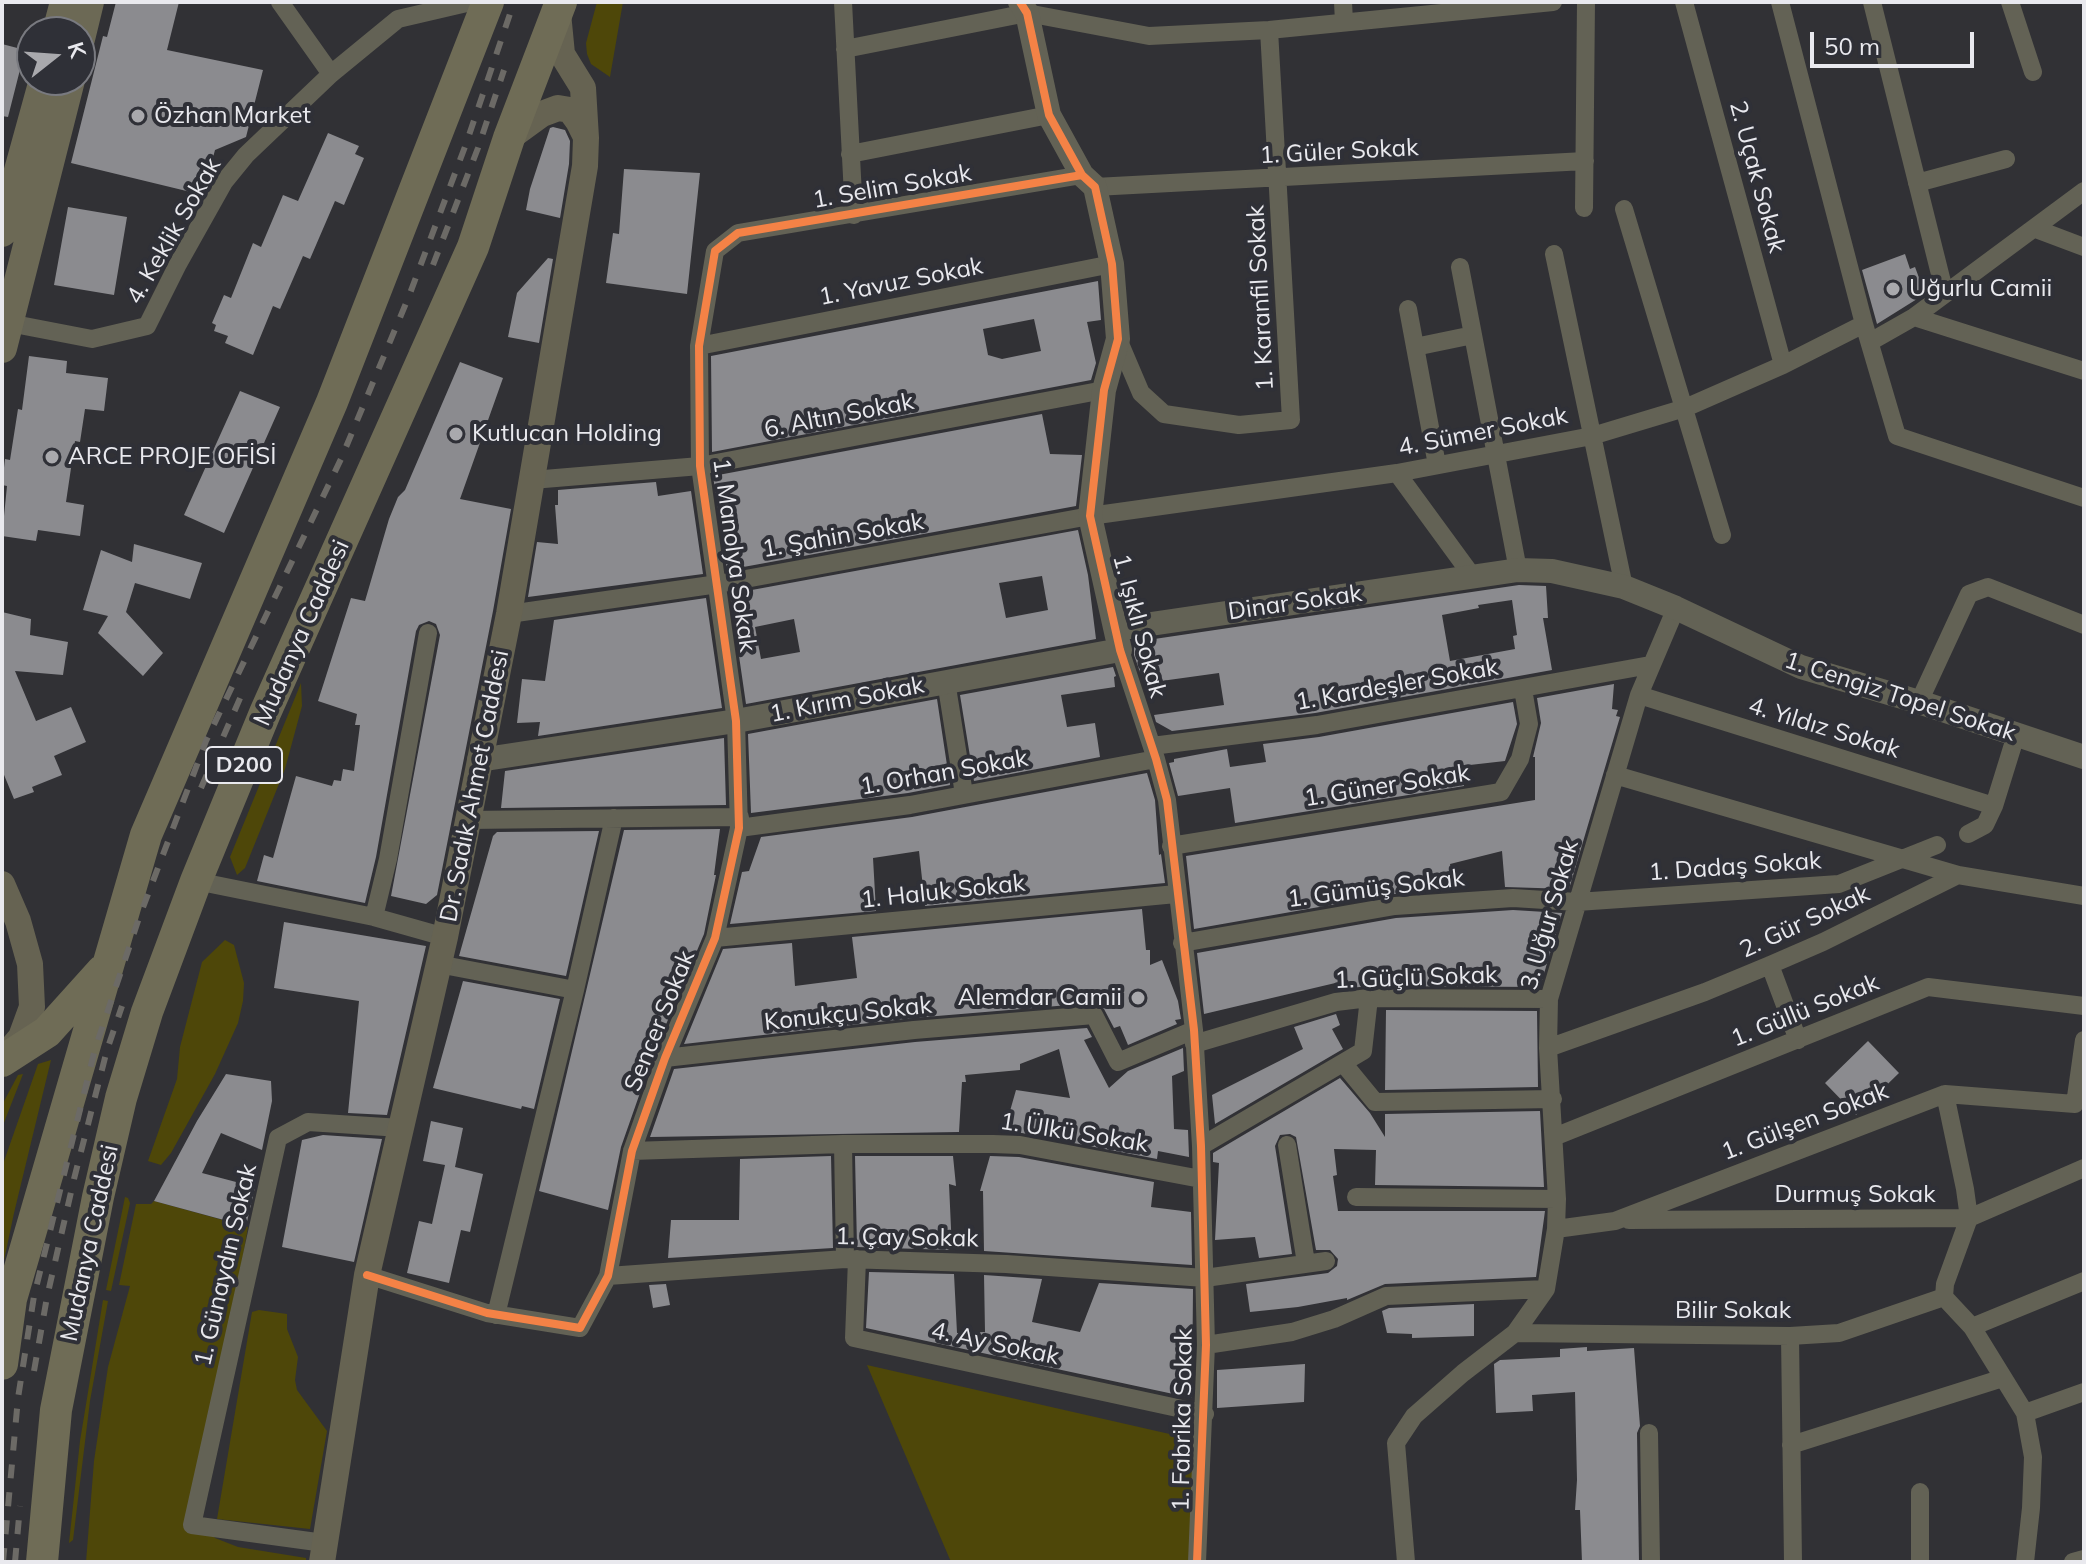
<!DOCTYPE html>
<meta charset="utf-8">
<style>
body{margin:0}
#map{position:relative;width:2086px;height:1564px;overflow:hidden;background:#313135;font-family:Mulish,sans-serif}
canvas{display:block}
.frame{position:absolute;inset:0;border:4px solid #e9e9ee;pointer-events:none}
.north{position:absolute;left:16px;top:16px;width:80px;height:80px;box-sizing:border-box;background:#2f3037;border:2px solid #797a80;border-radius:50%;rotate:73deg;font-size:22px;font-weight:700;line-height:32px;text-align:center;color:#e9e9ee}
.north::after{content:'';display:block;margin:auto;width:28px;height:36px;background:#a9a9ad;clip-path:polygon(50% 0,100% 100%,50% 72%,0 100%)}
.scale{position:absolute;left:1810px;top:32px;width:164px;height:36px;box-sizing:border-box;border:4px solid #e9e9ee;border-top:0;padding-left:10px;font-size:24px;line-height:28px;white-space:nowrap;color:#e9e9ee;-webkit-text-stroke:6px #2f3037;paint-order:stroke}
</style>
<div id="map">
<canvas width="2086" height="1564"></canvas>
<div class="frame"></div>
<div class="north">K</div>
<div class="scale">50 m</div>
</div>
<script>
const ctx = document.querySelector('canvas').getContext('2d');
ctx.lineJoin = 'round';
function fillPath(path, color) { ctx.fillStyle = color; ctx.fill(path, 'evenodd'); }
const poly = rows => new Path2D(rows.map(r => 'M' + r).join(''));
function strokePath(path, color, width, dash) { ctx.strokeStyle = color; ctx.lineWidth = width; ctx.lineCap = dash ? 'butt' : 'round'; ctx.setLineDash(dash || []); ctx.stroke(path); }
function label(font, color, halo, rows, align = 'center') {
  ctx.font = font + ' Mulish,sans-serif'; ctx.lineWidth = 8; ctx.setLineDash([]); ctx.textBaseline = 'middle'; ctx.strokeStyle = halo; ctx.fillStyle = color; for (const [text, x, y, turn = 0] of rows) {
    ctx.save(); ctx.translate(x, y); ctx.rotate((+turn || 0) * Math.PI / 180); ctx.textAlign = isNaN(turn) ? turn : align; if (halo) ctx.strokeText(text, 0, 0); ctx.fillText(text, 0, 0); ctx.restore();
  }
}
fillPath(poly([
 [597,2,623,2,610,77,591,64,587,54,586,43],
 [301,683,302,706,285,769,245,868,237,875,230,857],
 [225,940,234,945,244,983,243,1001,238,1023,215,1074,171,1153,161,1165,148,1161,177,1079,180,1047,202,962],
 [51,1060,14,1213,2,1270,2,1167,38,1064],
 [23,1074,5,1120,2,1128,2,1105,18,1075],
 [125,1197,128,1198,130,1203,111,1291,106,1290],
 [154,1201,248,1227,233,1314,192,1504,215,1538,238,1547,306,1558,306,1562,86,1562,94,1461,108,1367,130,1286,119,1285,136,1204,151,1204],
 [103,1300,108,1301,90,1401,73,1540,69,1543,80,1441],
 [259,1310,287,1314,287,1329,298,1357,295,1380,297,1390,327,1431,310,1529,217,1519,252,1312],
 [867,1365,1174,1435,1191,1447,1197,1466,1190,1562,951,1562]
]), '#4e4709');
fillPath(poly([
 [116,2,179,2,167,50,263,70,246,137,215,150,203,195,71,163,103,36,107,37],
 [2,44,25,50,8,117,2,116],
 [553,127,565,130,570,141,569,164,560,218,526,210,530,189,550,128],
 [328,133,359,146,355,154,364,158,344,205,335,201,310,259,303,256,280,309,273,306,253,355,225,343,228,336,214,331,216,325,212,323,224,295,231,298,253,243,261,247,283,195,298,201],
 [624,169,700,173,687,294,606,283,613,233,619,234],
 [68,207,127,217,114,295,54,285],
 [1905,254,1910,269,1915,267,1925,294,1877,324,1862,270],
 [548,258,553,259,539,343,508,337,517,293],
 [1098,281,1101,320,1087,322,1096,363,1091,380,712,452,711,356],
 [1034,319,1041,351,1002,359,988,355,983,329],
 [29,356,67,361,66,373,108,378,104,411,85,409,80,442,75,441,66,502,84,505,80,536,38,530,36,541,2,536,7,486,2,485,5,459,10,460,18,409,22,410],
 [460,362,503,378,460,499,511,509,493,611,437,895,426,904,391,896,440,635,436,624,429,621,419,625,416,631,376,857,365,903,257,881,264,855,273,858,296,776,332,786,334,780,341,781,343,769,354,771,360,725,355,725,357,714,318,701,351,598,365,601,389,519,398,497,405,490],
 [240,391,280,407,224,533,184,515],
 [1042,414,1050,454,1082,455,1076,506,727,570,713,476],
 [656,482,658,496,691,491,703,574,528,597,537,542,558,544,555,505,558,505,558,490],
 [1078,530,1088,575,1096,639,746,704,730,594],
 [1042,576,1048,610,1006,618,999,583],
 [794,619,800,652,761,659,755,627],
 [134,544,202,563,190,599,135,583,126,612,163,653,143,676,98,633,108,616,83,610,101,550,132,562],
 [1519,585,1546,586,1548,618,1543,618,1552,670,1315,713,1172,731,1156,722,1154,715,1224,705,1219,673,1154,682,1151,670,1140,672,1134,655,1134,642],
 [1512,600,1517,635,1513,636,1515,649,1450,661,1442,615,1479,608,1478,605],
 [706,598,722,708,538,736,540,722,517,723,522,679,545,681,554,620],
 [2,612,31,619,30,635,68,642,63,675,15,671,36,721,71,707,86,742,54,756,62,775,32,787,34,792,14,799,2,770],
 [1113,667,1116,676,1114,677,1115,687,1061,695,1067,727,1095,723,1100,757,974,781,960,695],
 [1614,684,1612,709,1618,710,1616,716,1620,717,1569,889,1505,887,1502,851,1450,864,1454,890,1393,894,1194,929,1186,856,1535,800,1535,757,1533,757,1541,723,1537,698],
 [937,699,950,785,908,793,751,813,748,734],
 [1513,702,1517,724,1505,761,1461,766,1464,786,1235,823,1230,788,1178,796,1169,763,1174,762,1174,759,1227,749,1230,767,1266,762,1263,744,1319,737],
 [724,738,726,805,501,808,505,771],
 [1147,773,1155,800,1159,855,1161,854,1165,883,925,906,919,851,873,858,876,911,730,924,742,872,749,871,761,837,912,817],
 [720,829,714,875,716,875,704,934,654,1053,621,1147,608,1210,539,1191,624,830],
 [599,831,566,976,459,956,493,836,497,832],
 [1142,909,1146,950,1150,950,1150,965,1162,960,1178,1001,1181,1019,1175,1020,1177,1024,1128,1045,1120,1026,1114,1028,1104,1009,1093,1003,913,1018,684,1044,723,949,792,943,795,986,857,978,852,937],
 [1513,910,1562,913,1540,987,1369,986,1350,988,1348,980,1204,1014,1197,953,1396,918],
 [284,922,426,946,387,1115,348,1113,359,1001,274,988],
 [463,981,560,999,534,1109,522,1106,521,1109,433,1088],
 [1386,1010,1537,1011,1538,1087,1385,1090],
 [1336,1014,1340,1025,1332,1029,1343,1049,1215,1124,1212,1095,1303,1049,1294,1027],
 [1087,1028,1092,1037,1084,1040,1109,1088,1128,1071,1183,1048,1184,1071,1172,1076,1174,1129,1188,1130,1189,1157,1158,1151,1157,1159,1022,1133,1004,1132,1016,1090,1070,1098,1059,1049,1020,1064,1020,1070,965,1075,966,1082,962,1082,959,1132,650,1137,674,1069,915,1042],
 [1868,1041,1899,1073,1856,1115,1825,1083],
 [226,1074,271,1081,272,1101,262,1150,221,1133,202,1173,255,1187,246,1226,154,1201,197,1121],
 [1340,1078,1370,1113,1385,1137,1385,1114,1540,1111,1544,1187,1375,1185,1376,1150,1334,1149,1337,1175,1333,1176,1338,1211,1545,1211,1536,1277,1385,1284,1347,1300,1347,1298,1298,1307,1250,1312,1246,1284,1328,1273,1337,1266,1338,1259,1330,1250,1316,1250,1296,1137,1290,1134,1280,1135,1275,1146,1292,1254,1259,1258,1255,1237,1215,1240,1219,1163,1213,1162,1213,1153],
 [431,1121,463,1128,455,1167,483,1174,470,1232,461,1230,449,1283,407,1273,419,1221,432,1224,445,1165,423,1161],
 [323,1135,382,1139,354,1262,282,1247,302,1140],
 [831,1156,833,1248,668,1258,671,1220,739,1220,740,1159],
 [855,1156,953,1156,956,1186,949,1184,952,1250,857,1247],
 [990,1156,1019,1157,1154,1182,1151,1207,1191,1212,1192,1265,984,1251,983,1191,980,1191],
 [869,1272,954,1274,957,1333,985,1332,984,1275,1042,1279,1032,1322,1080,1332,1099,1283,1193,1289,1192,1398,866,1328],
 [666,1284,670,1305,653,1308,649,1285],
 [1474,1304,1474,1336,1412,1338,1412,1334,1387,1333,1382,1311,1389,1308],
 [1587,1347,1587,1351,1634,1348,1640,1426,1637,1433,1639,1562,1582,1562,1580,1510,1575,1510,1577,1480,1575,1392,1532,1395,1533,1411,1496,1413,1494,1364,1500,1360,1560,1357,1560,1349],
 [1305,1364,1304,1402,1217,1408,1217,1370]
]), '#8b8b8f');
strokePath(poly([
 [280,2,331,74],
 [843,2,854,215],
 [1343,2,1344,22],
 [1684,2,1783,365],
 [1780,2,1864,324,1897,436,2084,498],
 [1872,2,1945,294],
 [2010,2,2033,72],
 [845,49,1027,13,1149,36,1269,30,1553,2],
 [850,154,1049,115],
 [1917,183,2006,159],
 [1095,187,1585,161],
 [1584,208,1586,2],
 [1624,209,1722,535],
 [2036,229,2084,247],
 [1554,254,1624,587],
 [1460,267,1518,570],
 [1408,309,1437,465],
 [1914,317,2084,371],
 [9,323,92,339,147,326,178,264,224,182,246,155,331,74,398,19,471,2],
 [1118,339,1141,393,1164,414,1239,425,1291,420,1269,30],
 [1870,342,1914,317,2084,191],
 [699,346,1112,264],
 [1415,347,1473,335],
 [1397,473,1473,577],
 [532,480,700,466,1104,390],
 [509,614,718,584,1090,516,1397,473,1592,436,1685,408,1783,365,1864,324],
 [1120,650,1156,759,1167,800,1194,1030,1201,1146,1206,1345,1197,1562],
 [946,681,964,794],
 [1639,695,1994,806],
 [1919,702,1969,594,1988,587,2084,625],
 [1152,746,1317,725,1650,665],
 [1615,775,1958,875],
 [467,820,740,817],
 [739,828,910,805,1156,759],
 [1968,834,1985,825,1994,806,2016,735],
 [1171,846,1501,792,1520,759,1529,724,1523,689],
 [196,881,374,917,445,937],
 [374,917,388,859,428,633],
 [715,938,1176,894],
 [1182,943,1395,906,1513,898,1577,902,1839,884,1937,845],
 [438,964,575,990],
 [1770,965,1798,1040],
 [1194,1044,1336,1002,1369,998,1549,999],
 [1548,1048,1705,992,1770,965,1823,942,1958,875,2084,896],
 [665,1058,914,1030,1094,1015,1118,1062,1194,1030],
 [1343,1063,1375,1102,1553,1099],
 [1945,1094,1965,1189,1969,1218,1945,1284,1944,1297,1972,1327,2025,1413,2033,1457,2031,1508,2025,1562],
 [1554,1137,1928,987,2084,1006],
 [843,1144,845,1259],
 [1287,1145,1306,1263],
 [1201,1146,1363,1051,1369,998],
 [632,1151,843,1144,993,1144,1020,1145,1201,1179],
 [1356,1197,1557,1199],
 [1629,1220,1969,1218,2084,1168],
 [1556,1229,1615,1221,1945,1094,2075,1104,2084,1040],
 [857,1259,854,1338,1205,1414],
 [367,1275,487,1313,580,1328,608,1276,632,1151,665,1058,715,938,739,828,736,721,700,466,699,346,715,251,738,233,1082,175],
 [608,1276,845,1259,1006,1264,1205,1278,1326,1261],
 [496,1315,575,990,614,818],
 [1972,1327,2084,1281],
 [1515,1333,1790,1336,1839,1333,1944,1297],
 [1790,1336,1793,1562],
 [1206,1345,1292,1332,1334,1319,1386,1296,1546,1289],
 [2025,1413,2084,1392],
 [1649,1433,1651,1562],
 [1791,1445,2003,1378],
 [1920,1492,1920,1562],
 [324,1543,192,1525,278,1138,308,1122,401,1128],
 [1406,1562,1396,1443,1414,1416,1463,1373,1515,1333,1546,1289,1556,1229,1557,1199,1548,1048,1549,999,1639,695,1676,608],
 [2073,1562,2084,1559]
]), '#636255', 18);
strokePath(poly([
 [1117,629,1518,570,1552,571,1624,587,1676,608,1801,667,1919,702,2084,757],
 [479,760,736,721,1120,650,1090,516,1104,390,1118,339,1112,264,1095,187,1082,175,1049,115,1027,13,1020,2]
]), '#636255', 24);
strokePath(poly([
 [509,138,542,114,558,108,570,110,578,121,585,135],
 [2,884,18,921,30,964,32,1007,21,1037,5,1056],
 [322,1562,367,1275,445,937,509,614,585,166,586,138,583,88,562,54,558,13]
]), '#666352', 26);
strokePath(poly([
 [57,32,65,2],
 [80,39,89,2],
 [2,232,44,80],
 [2,348,70,80]
]), '#6c6955', 30);
strokePath(poly([
 [2,1061,47,1032,102,971],
 [2,1364,11,1299,146,835,332,402,488,2],
 [42,1562,56,1410,98,1197,121,1098,147,1012,196,881,265,713,473,247,509,138,561,2]
]), '#6f6c56', 32);
strokePath(poly([
 [433,265,478,148,504,70],
 [201,788,241,696],
 [34,1371,47,1297,74,1179,107,1050,122,1006],
 [3,1562,18,1398,34,1296,95,1049,139,918,206,741,341,459,409,296,466,144,514,2],
 [15,1562,20,1506]
]), '#6c6a66', 6, [14, 14]);
strokePath(poly([
 [1020,2,1027,13,1049,115,1082,175,1095,187,1112,264,1118,339,1104,390,1090,516,1120,650,1156,759,1167,800,1194,1030,1201,1146,1206,1345,1197,1562],
 [367,1275,487,1313,580,1328,608,1276,632,1151,665,1058,715,938,739,828,736,721,700,466,699,346,715,251,738,233,1082,175]
]), '#f48246', 8);
for (const [x, y, r, color] of [
 [138,116,8,"#a9a9ad"],
 [1893,289,8,"#a9a9ad"],
 [456,434,8,"#a9a9ad"],
 [52,457,8,"#a9a9ad"],
 [1138,998,8,"#a9a9ad"]
]) { const dot = new Path2D(); dot.arc(x, y, r, 0, 2 * Math.PI); ctx.fillStyle = color; ctx.fill(dot); strokePath(dot, '#2f3037', 3); }
for (const [x, y, w] of [
 [244,765,76]
]) { const box = new Path2D(); box.roundRect(x - w / 2, y - 18, w, 36, 6); ctx.fillStyle = '#2f3037'; ctx.fill(box); strokePath(box, '#e9e9ee', 2); }
label('bold 22px', '#e9e9ee', null, [
 ["D200",244,765]
]);
label('24px', '#e9e9ee', '#2f3037', [
 ["Özhan Market",154,116],
 ["Uğurlu Camii",1909,289],
 ["Kutlucan Holding",472,434],
 ["ARCE PROJE OFİSİ",68,457],
 ["Alemdar Camii",1122,998,"right"]
], 'left');
label('24px', '#e9e9ee', '#2f3037', [
 ["1. Güler Sokak",1339,152,-3],
 ["2. Uçak Sokak",1757,177,75],
 ["1. Selim Sokak",892,187,-10],
 ["4. Keklik Sokak",174,231,-60],
 ["1. Yavuz Sokak",901,282,-11],
 ["1. Karanfil Sokak",1261,298,-93],
 ["6. Altın Sokak",839,416,-11],
 ["4. Sümer Sokak",1483,432,-11],
 ["1. Şahin Sokak",843,536,-10],
 ["1. Manolya Sokak",734,555,82],
 ["Dinar Sokak",1295,603,-8],
 ["1. Işıklı Sokak",1139,626,75],
 ["Mudanya Caddesi",302,633,-66],
 ["1. Kardeşler Sokak",1397,685,-10],
 ["1. Cengiz Topel Sokak",1900,697,18],
 ["1. Kırım Sokak",847,700,-11],
 ["4. Yıldız Sokak",1824,728,17],
 ["1. Orhan Sokak",944,773,-10],
 ["Dr. Sadık Ahmet Caddesi",475,786,-79],
 ["1. Güner Sokak",1387,786,-9],
 ["1. Dadaş Sokak",1735,867,-4],
 ["1. Gümüş Sokak",1376,889,-7],
 ["1. Haluk Sokak",943,892,-6],
 ["3. Uğur Sokak",1550,915,-74],
 ["2. Gür Sokak",1805,922,-25],
 ["1. Güçlü Sokak",1416,978,-2],
 ["1. Güllü Sokak",1805,1011,-22],
 ["Konukçu Sokak",848,1014,-6],
 ["Sencer Sokak",660,1021,-68],
 ["1. Gülşen Sokak",1805,1122,-21],
 ["1. Ülkü Sokak",1074,1133,9],
 ["Durmuş Sokak",1855,1195],
 ["1. Çay Sokak",907,1238,1],
 ["Mudanya Caddesi",90,1243,-78],
 ["1. Günaydın Sokak",226,1265,-77],
 ["Bilir Sokak",1733,1311],
 ["4. Ay Sokak",995,1344,12],
 ["1. Fabrika Sokak",1183,1420,-89]
]);
</script>
